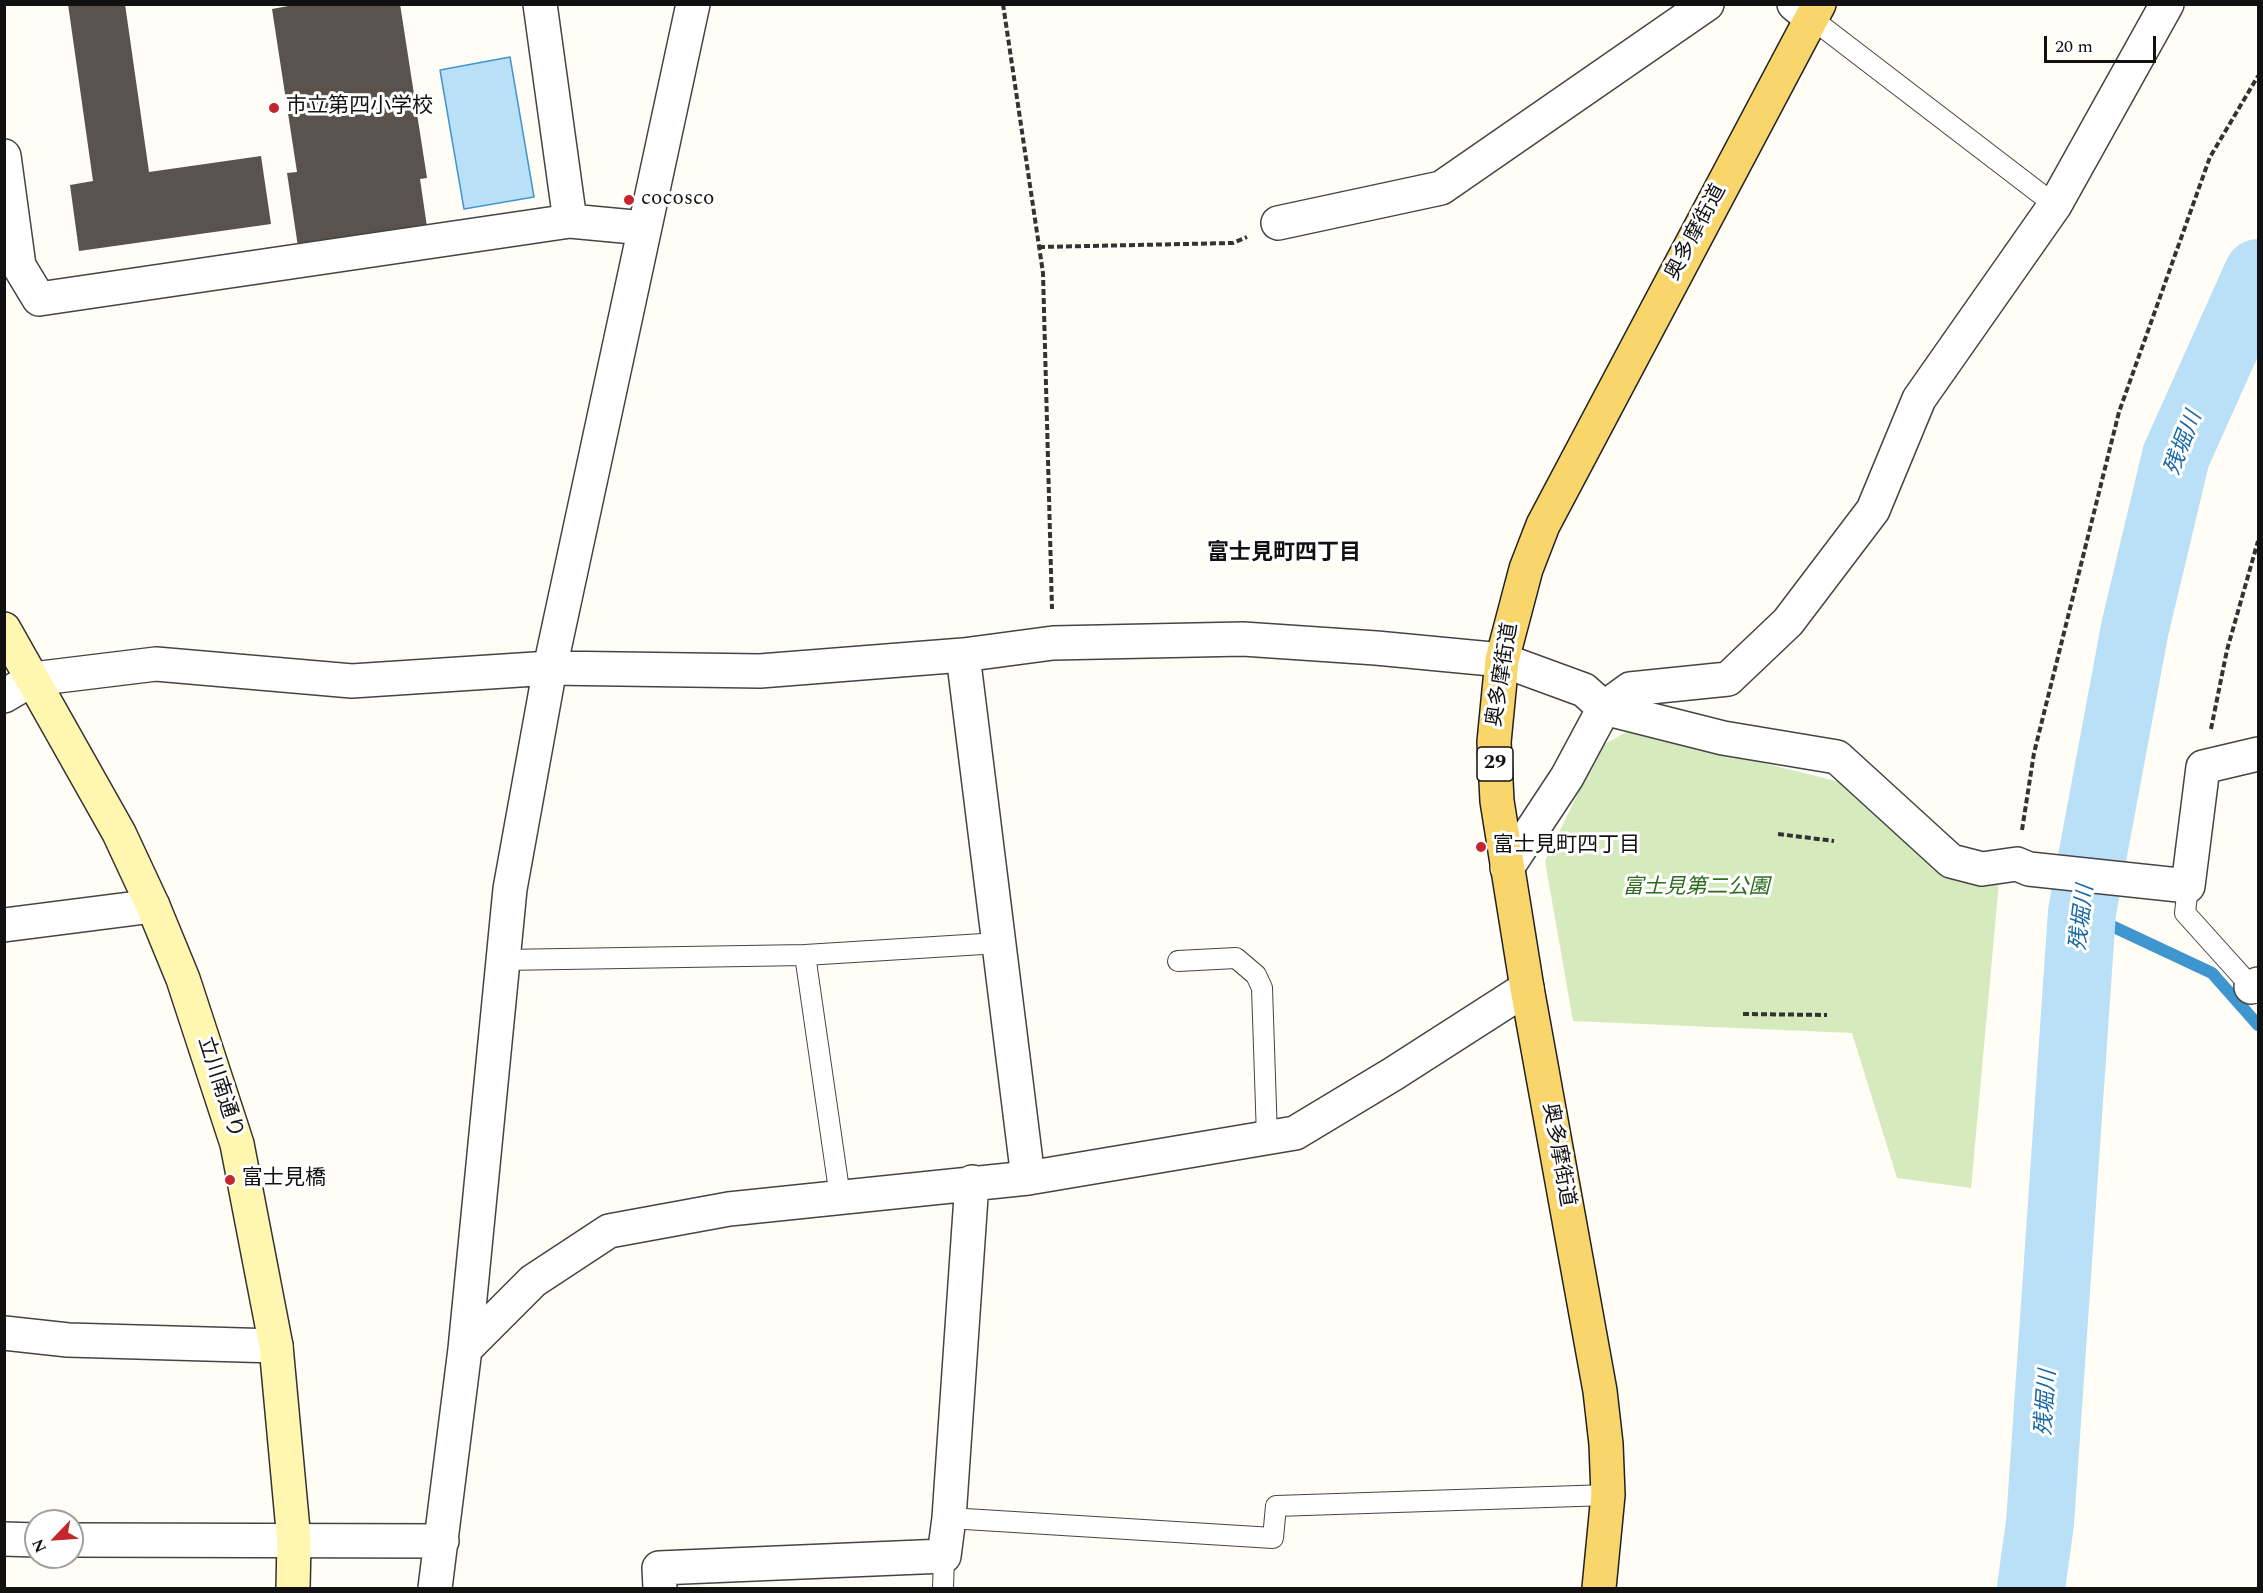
<!DOCTYPE html>
<meta charset="utf-8">
<style>
body{margin:0}
#map{position:relative;width:2263px;height:1593px;overflow:hidden;background:#fffdf5;font-family:Spectral,serif}
canvas{display:block}
.frame{position:absolute;inset:0;border:6px solid #111;pointer-events:none}
.north{position:absolute;left:24px;top:1509px;width:60px;height:60px;box-sizing:border-box;background:#fff;border:2px solid #a0a0a0;border-radius:50%;rotate:245deg;font-size:16px;font-weight:700;line-height:24px;text-align:center;color:#111}
.north::after{content:'';display:block;margin:auto;width:21px;height:27px;background:#c4262e;clip-path:polygon(50% 0,100% 100%,50% 72%,0 100%)}
.scale{position:absolute;left:2044px;top:36px;width:112px;height:27px;box-sizing:border-box;border:3px solid #111;border-top:0;padding-left:8px;font-size:18px;line-height:21px;white-space:nowrap;color:#111;-webkit-text-stroke:4px #fff;paint-order:stroke}
</style>
<div id="map">
<canvas width="2263" height="1593"></canvas>
<div class="frame"></div>
<div class="north">N</div>
<div class="scale">20 m</div>
</div>
<script>
const ctx = document.querySelector('canvas').getContext('2d');
ctx.lineJoin = 'round';
function fillPath(path, color) { ctx.fillStyle = color; ctx.fill(path, 'evenodd'); }
const poly = rows => new Path2D(rows.map(r => 'M' + r).join(''));
function strokePath(path, color, width, dash) { ctx.strokeStyle = color; ctx.lineWidth = width; ctx.lineCap = dash ? 'butt' : 'round'; ctx.setLineDash(dash || []); ctx.stroke(path); }
function label(font, color, halo, rows, align = 'center') {
  ctx.font = font + ' Spectral,"Noto Sans JP",serif'; ctx.lineWidth = 6; ctx.setLineDash([]); ctx.textBaseline = 'middle'; ctx.strokeStyle = halo; ctx.fillStyle = color; for (const [text, x, y, turn = 0] of rows) {
    ctx.save(); ctx.translate(x, y); ctx.rotate((+turn || 0) * Math.PI / 180); ctx.textAlign = isNaN(turn) ? turn : align; if (halo) ctx.strokeText(text, 0, 0); ctx.fillText(text, 0, 0); ctx.restore();
  }
}
fillPath(poly([
 [1630,730,1840,782,1999,882,1971,1188,1897,1178,1852,1033,1573,1021,1545,861,1601,746]
]), '#d5ebbd');
const water = poly([
 [510,57,534,197,464,209,440,70,510,57]
]);
fillPath(water, '#b9e0f7');
strokePath(water, '#3f96cf', 1.5);
strokePath(poly([
 [2082,912,2212,973,2258,1025]
]), '#3f96cf', 12);
strokePath(poly([
 [2031,1588,2040,1523,2082,912,2135,628,2176,456,2258,273]
]), '#b9e0f7', 68);
fillPath(poly([
 [68,4,125,4,149,172,261,156,271,224,79,251,70,185,93,181],
 [299,4,400,4,427,178,420,179,427,227,298,247,287,173,297,172,272,9]
]), '#5a524d');
const lane = poly([
 [1811,18,2055,205],
 [2188,886,2185,913,2257,993],
 [805,955,999,943],
 [503,960,805,955,840,1197],
 [1178,961,1236,958,1256,975,1262,988,1267,1137],
 [949,1518,1273,1538,1276,1506,1608,1495],
 [943,1588,944,1556]
]);
const street = poly([
 [1794,4,1811,18],
 [4,156,19,266,39,299,570,221,540,4],
 [570,221,644,228],
 [1278,223,1441,188,1707,4],
 [963,655,1028,1178],
 [4,696,33,679,156,664,352,681,550,668,760,671,963,655,1053,643,1243,639,1376,648,1502,660,1584,690,1604,708,1723,738,1837,757,1951,861,1982,869,2017,864,2029,869,2188,886,2203,767,2258,754],
 [1507,868,1567,777,1604,708,1630,689,1728,679,1788,622,1873,510,1919,399,2055,205,2167,4],
 [4,925,153,906],
 [2251,987,2258,984],
 [4,1333,68,1340,276,1346],
 [465,1349,533,1281,609,1231,729,1209,1028,1178,1295,1133,1393,1074,1527,988],
 [4,1539,36,1540],
 [72,1540,442,1541],
 [435,1588,465,1349,510,889,550,668,693,4],
 [660,1588,659,1568,944,1556,949,1518,972,1182]
]);
const secondary = poly([
 [4,629,119,833,153,906,183,979,237,1144,276,1346,294,1541,293,1588]
]);
const primary = poly([
 [1599,1588,1608,1495,1606,1444,1600,1391,1527,988,1497,801,1494,742,1502,660,1526,569,1543,525,1819,4]
]);
strokePath(lane, '#444', 22);
strokePath(street, '#444', 36);
strokePath(secondary, '#333', 36);
strokePath(primary, '#222', 36);
strokePath(poly([
 [1003,4,1043,273,1052,609],
 [1039,247,1233,243,1247,237],
 [2211,729,2227,650,2258,541],
 [2022,830,2034,753,2119,412,2210,157,2258,76],
 [1778,834,1834,841],
 [1743,1014,1827,1015]
]), '#333', 4, [6, 3]);
strokePath(lane, '#fff', 20);
strokePath(street, '#fff', 33);
strokePath(secondary, '#fff6b0', 33);
strokePath(primary, '#f9d66b', 33);
for (const [x, y, r, color] of [
 [274,108,6,"#c4262e"],
 [629,200,6,"#c4262e"],
 [1481,847,6,"#c4262e"],
 [230,1180,6,"#c4262e"]
]) { const dot = new Path2D(); dot.arc(x, y, r, 0, 2 * Math.PI); ctx.fillStyle = color; ctx.fill(dot); strokePath(dot, '#fff', 2); }
for (const [x, y, w] of [
 [1495,764,36]
]) { const box = new Path2D(); box.roundRect(x - w / 2, y - 17, w, 34, 4.5); ctx.fillStyle = '#fff'; ctx.fill(box); strokePath(box, '#111', 1.5); }
label('bold 20px', '#111', null, [
 ["29",1495,764]
]);
label('21px', '#111', '#fff', [
 ["市立第四小学校",286,108],
 ["cocosco",641,200],
 ["富士見町四丁目",1493,847],
 ["富士見橋",242,1180]
], 'left');
label('21px', '#111', '#fff', [
 ["奥多摩街道",1697,233,-62],
 ["奥多摩街道",1504,675,-81],
 ["立川南通り",219,1088,72],
 ["奥多摩街道",1557,1155,80]
]);
label('italic 21px', '#2f6b1f', '#fff', [
 ["富士見第二公園",1696,889]
]);
label('italic 22px', '#1768a6', '#fff', [
 ["残堀川",2185,444,-69],
 ["残堀川",2084,918,-83],
 ["残堀川",2048,1403,-86]
]);
label('bold 22px', '#111', '#fff', [
 ["富士見町四丁目",1284,555]
]);
</script>
